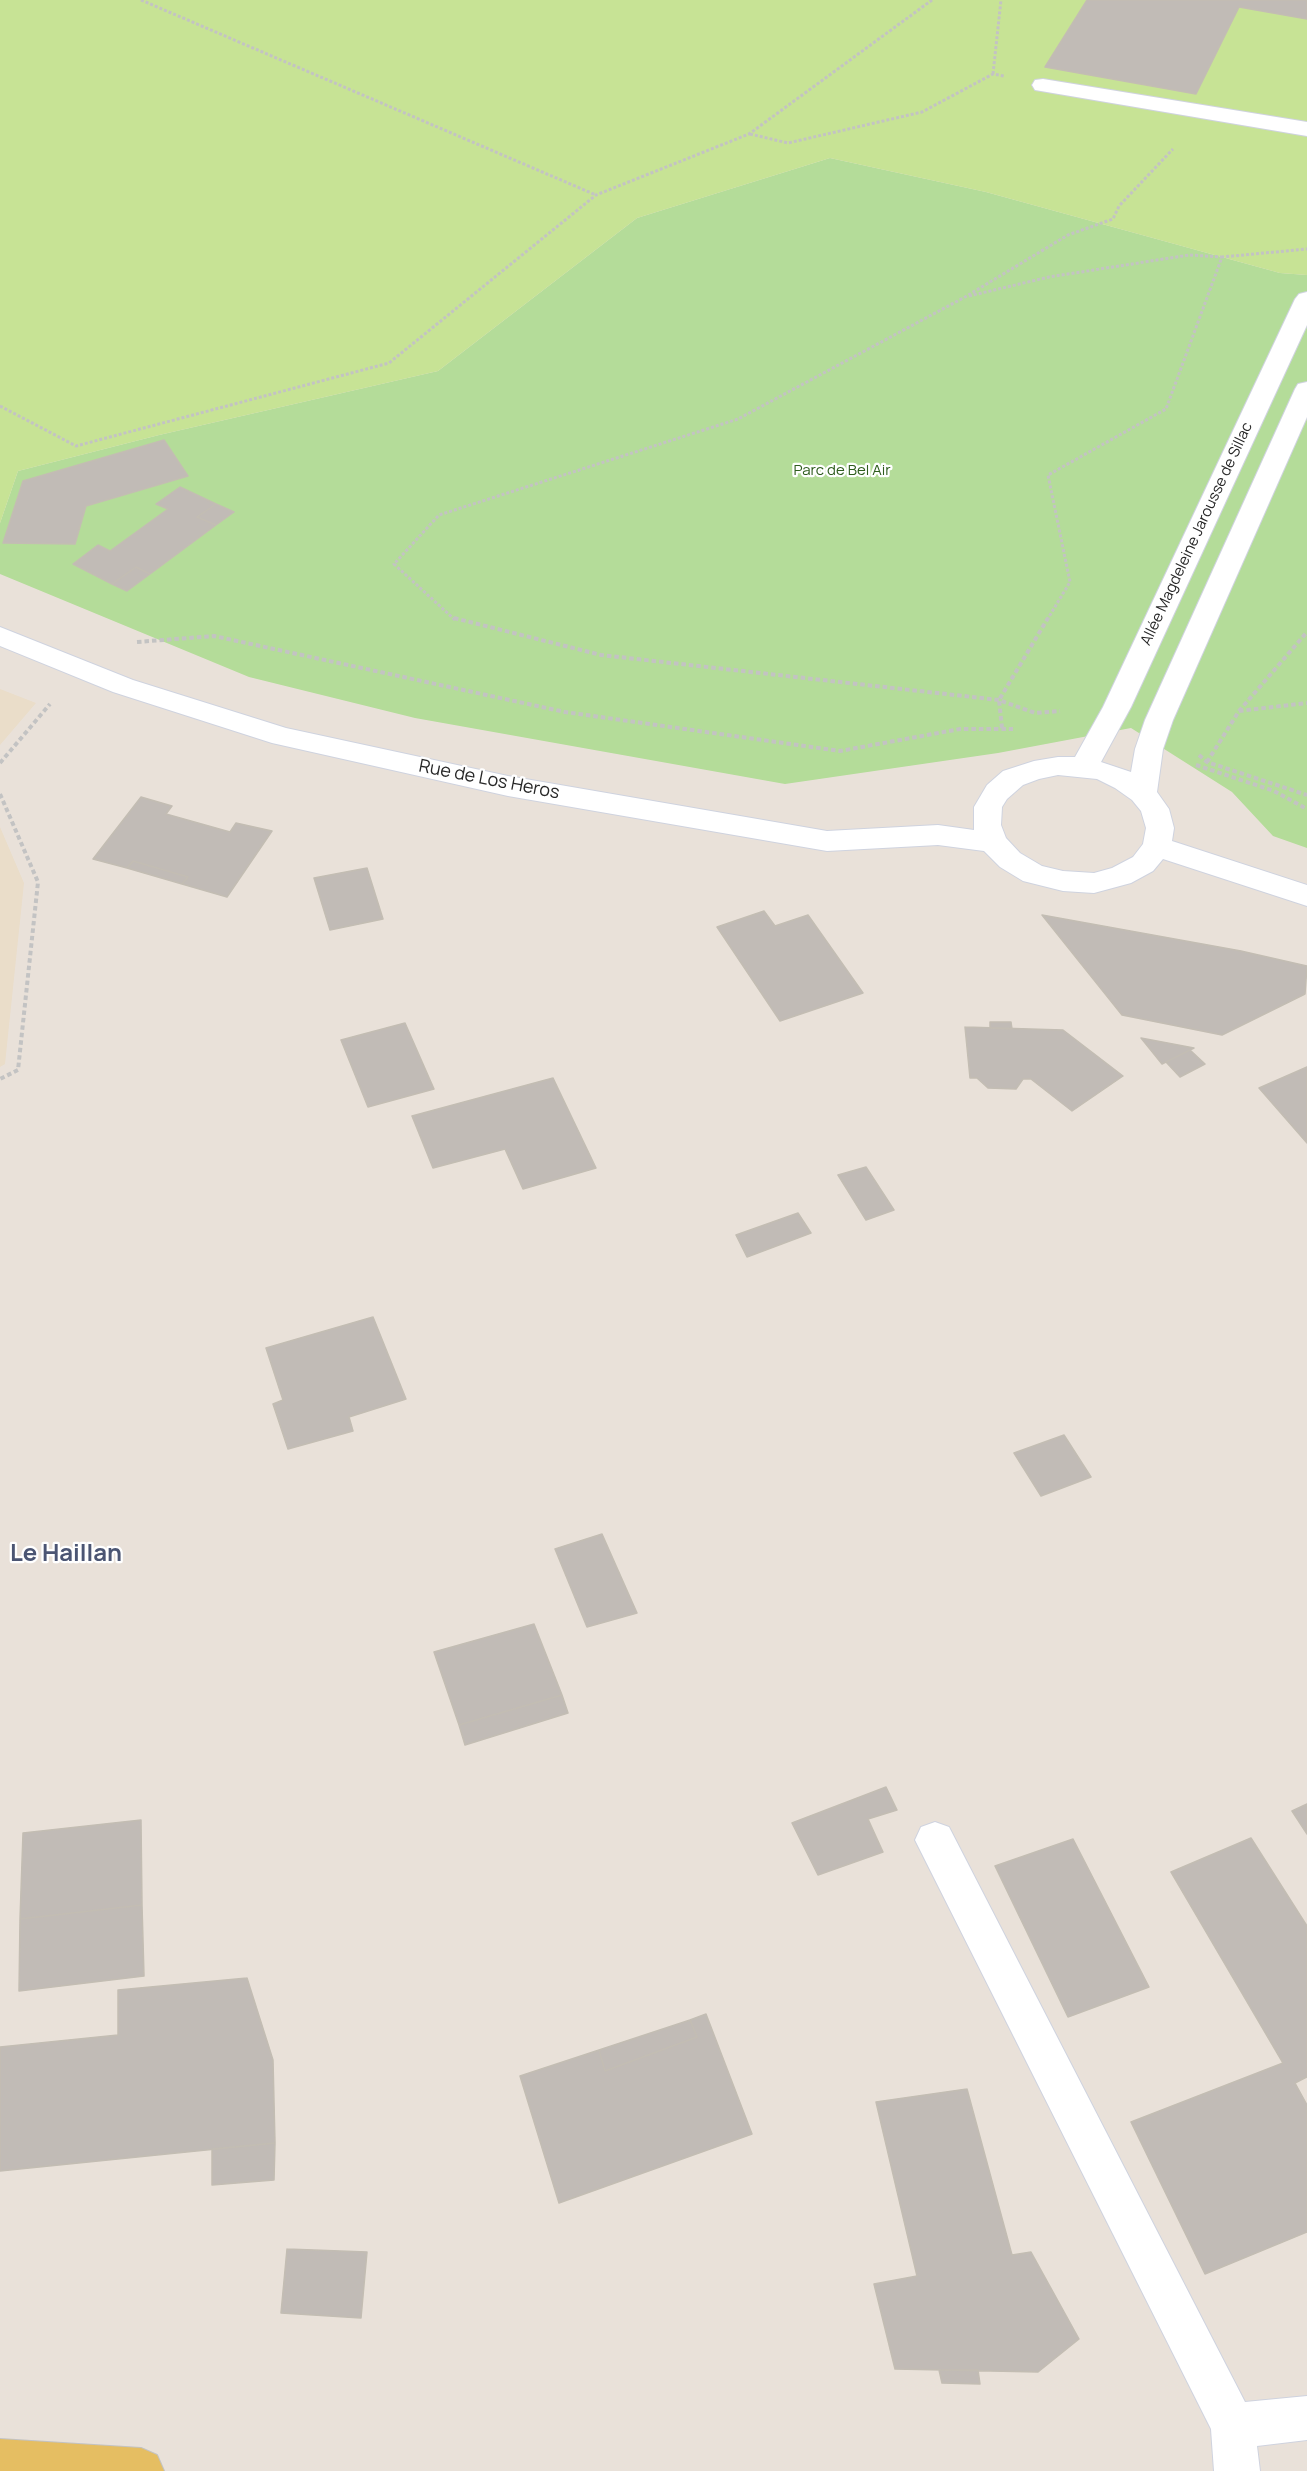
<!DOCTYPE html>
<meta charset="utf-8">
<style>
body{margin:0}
canvas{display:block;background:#e9e1d9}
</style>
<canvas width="1307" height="2471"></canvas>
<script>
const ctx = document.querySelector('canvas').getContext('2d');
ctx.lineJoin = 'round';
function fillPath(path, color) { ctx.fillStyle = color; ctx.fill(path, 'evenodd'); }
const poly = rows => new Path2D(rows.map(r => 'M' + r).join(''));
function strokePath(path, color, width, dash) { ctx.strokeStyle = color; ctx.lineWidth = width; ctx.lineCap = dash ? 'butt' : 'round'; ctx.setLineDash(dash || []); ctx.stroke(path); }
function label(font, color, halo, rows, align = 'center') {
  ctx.font = font + ' Manrope,sans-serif'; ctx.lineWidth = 4.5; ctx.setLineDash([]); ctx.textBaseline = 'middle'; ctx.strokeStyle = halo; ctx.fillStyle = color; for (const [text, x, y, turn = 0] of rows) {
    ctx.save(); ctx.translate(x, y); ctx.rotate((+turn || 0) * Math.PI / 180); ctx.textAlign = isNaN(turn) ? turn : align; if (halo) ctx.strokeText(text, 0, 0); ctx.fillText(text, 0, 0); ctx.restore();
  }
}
fillPath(poly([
 [0,689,36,703,0,745],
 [0,827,24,883,5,1064,0,1067]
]), '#eaddc9');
fillPath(poly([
 [830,158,986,192,1280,273,1307,275,1307,848,1273,836,1232,792,1131,728,998,753,785,784,415,718,249,677,0,574,0,523,18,471,159,435,438,371,637,218]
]), '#b4dc99');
fillPath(poly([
 [0,0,1307,0,1307,275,1280,273,986,192,830,158,637,218,438,371,159,435,18,471,0,523]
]), '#c7e395');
const building = poly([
 [1087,0,1307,0,1307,19,1239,7,1196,94,1045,67,1087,0],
 [164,440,188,476,86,506,75,544,3,543,23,481,164,440],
 [180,487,216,504,197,517,216,525,150,574,136,567,112,584,73,564,98,545,110,551,168,509,156,504,180,487],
 [216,504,234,512,216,525,197,517,216,504],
 [136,567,150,574,127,591,112,584,136,567],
 [141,797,172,806,166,814,230,832,236,823,272,831,227,897,182,884,188,877,133,861,127,868,93,859,141,797],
 [133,861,188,877,182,884,127,868,133,861],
 [367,868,383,919,330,930,314,878,367,868],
 [764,911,775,926,808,915,863,993,780,1021,717,927,764,911],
 [1042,915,1241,951,1307,966,1305,994,1222,1035,1122,1015,1042,915],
 [990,1022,1011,1022,1012,1029,990,1028,990,1022],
 [405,1023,434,1089,368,1107,341,1040,405,1023],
 [965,1027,1063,1030,1123,1076,1072,1111,1031,1079,1023,1079,1016,1089,988,1088,977,1078,970,1078,965,1027],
 [1141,1038,1194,1048,1162,1064,1141,1038],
 [1190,1050,1205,1064,1180,1077,1166,1062,1190,1050],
 [1307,1067,1307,1143,1259,1088,1307,1067],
 [553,1078,596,1168,523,1189,505,1149,433,1168,412,1116,553,1078],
 [866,1167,894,1210,866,1220,838,1175,866,1167],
 [798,1213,811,1233,747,1257,736,1235,798,1213],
 [373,1317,406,1399,349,1417,353,1431,288,1449,273,1404,283,1400,266,1348,373,1317],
 [1064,1435,1091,1477,1041,1496,1014,1453,1064,1435],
 [602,1534,637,1613,587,1627,555,1549,602,1534],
 [534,1624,562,1695,459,1725,434,1652,534,1624],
 [562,1695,568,1713,465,1745,459,1725,562,1695],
 [886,1787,897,1810,868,1819,883,1852,818,1875,792,1823,886,1787],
 [1307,1804,1307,1834,1292,1811,1307,1804],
 [141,1820,142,1905,20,1919,23,1833,141,1820],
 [1251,1838,1307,1926,1307,2077,1295,2083,1307,2105,1307,2232,1205,2274,1131,2122,1283,2063,1171,1872,1251,1838],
 [1073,1839,1149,1987,1068,2017,995,1866,1073,1839],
 [142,1905,144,1976,19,1991,20,1919,142,1905],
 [247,1978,273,2060,275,2143,0,2171,0,2047,118,2035,118,1990,247,1978],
 [706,2014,752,2134,559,2203,520,2076,599,2050,605,2071,697,2037,690,2020,706,2014],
 [690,2020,697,2037,605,2071,599,2050,690,2020],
 [967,2089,1012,2255,1031,2252,1079,2339,1038,2372,895,2369,874,2284,917,2276,876,2102,967,2089],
 [275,2143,274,2180,212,2185,212,2149,275,2143],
 [287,2249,367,2252,361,2318,281,2313,287,2249],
 [939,2370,978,2370,980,2384,942,2383,939,2370]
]);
fillPath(building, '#c1bbb6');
strokePath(building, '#c3bdb3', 1.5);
const minor = poly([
 [1043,79,1307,122,1307,136,1035,90,1032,85,1035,80,1043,79],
 [1307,292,1307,325,1131,707,1101,762,1131,772,1135,749,1145,720,1295,389,1298,384,1307,382,1307,417,1173,720,1163,749,1157,792,1169,809,1174,828,1172,841,1307,885,1307,906,1163,859,1153,871,1131,883,1094,893,1063,891,1023,881,1000,867,984,851,938,845,827,851,508,796,272,743,113,692,0,646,0,627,133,680,286,728,508,776,827,831,938,825,974,830,974,807,987,785,1003,771,1034,761,1058,757,1075,757,1103,707,1295,299,1299,294,1307,292],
 [1058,775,1097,779,1115,788,1132,800,1141,811,1146,828,1143,844,1133,857,1112,868,1094,873,1063,871,1042,866,1020,853,1006,838,1001,825,1002,807,1007,799,1023,785,1039,779,1058,775],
 [935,1822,949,1827,1245,2402,1307,2396,1307,2440,1257,2446,1260,2471,1214,2471,1211,2429,915,1840,921,1827,935,1822]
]);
const major = poly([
 [0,2439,141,2448,157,2455,164,2471,0,2471,0,2439]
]);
strokePath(minor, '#cfd3df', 2);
strokePath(major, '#c3c3c3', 2);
strokePath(poly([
 [141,0,596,195],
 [993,74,1001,0],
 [750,134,788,143,922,112,993,74,1004,76],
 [969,296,1049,277,1189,255,1222,257],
 [0,406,76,446,389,363,596,195,749,134,932,0],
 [455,620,394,564,439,515,738,419,965,297,1068,235,1113,219,1119,206,1173,149],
 [1047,620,1070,582,1048,475,1166,409,1222,257,1307,249]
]), '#c3c3c3', 3, [3, 2]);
strokePath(poly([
 [454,618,601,655,999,700,1035,713,1060,711],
 [137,642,214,636,565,712,840,751,960,729,1013,729],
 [1239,711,1307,703],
 [1002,728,999,700,1048,618],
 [1199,755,1207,762,1307,795],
 [1207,762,1239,711,1307,632],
 [0,763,50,704],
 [1196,765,1274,791,1307,809],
 [0,794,38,882,18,1070,0,1079]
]), '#c3c3c3', 4, [4.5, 3]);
fillPath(minor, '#fff');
fillPath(major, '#e5be62');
label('15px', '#2f5d1e', '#fff', [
 ["Parc de Bel Air",842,471]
]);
label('15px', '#272727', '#fff', [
 ["Allée Magdeleine Jarousse de Sillac",1197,534,-65]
]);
label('18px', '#272727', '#fff', [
 ["Rue de Los Heros",489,780,11]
]);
label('bold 24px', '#4b5573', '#fff', [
 ["Le Haillan",66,1554]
]);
</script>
